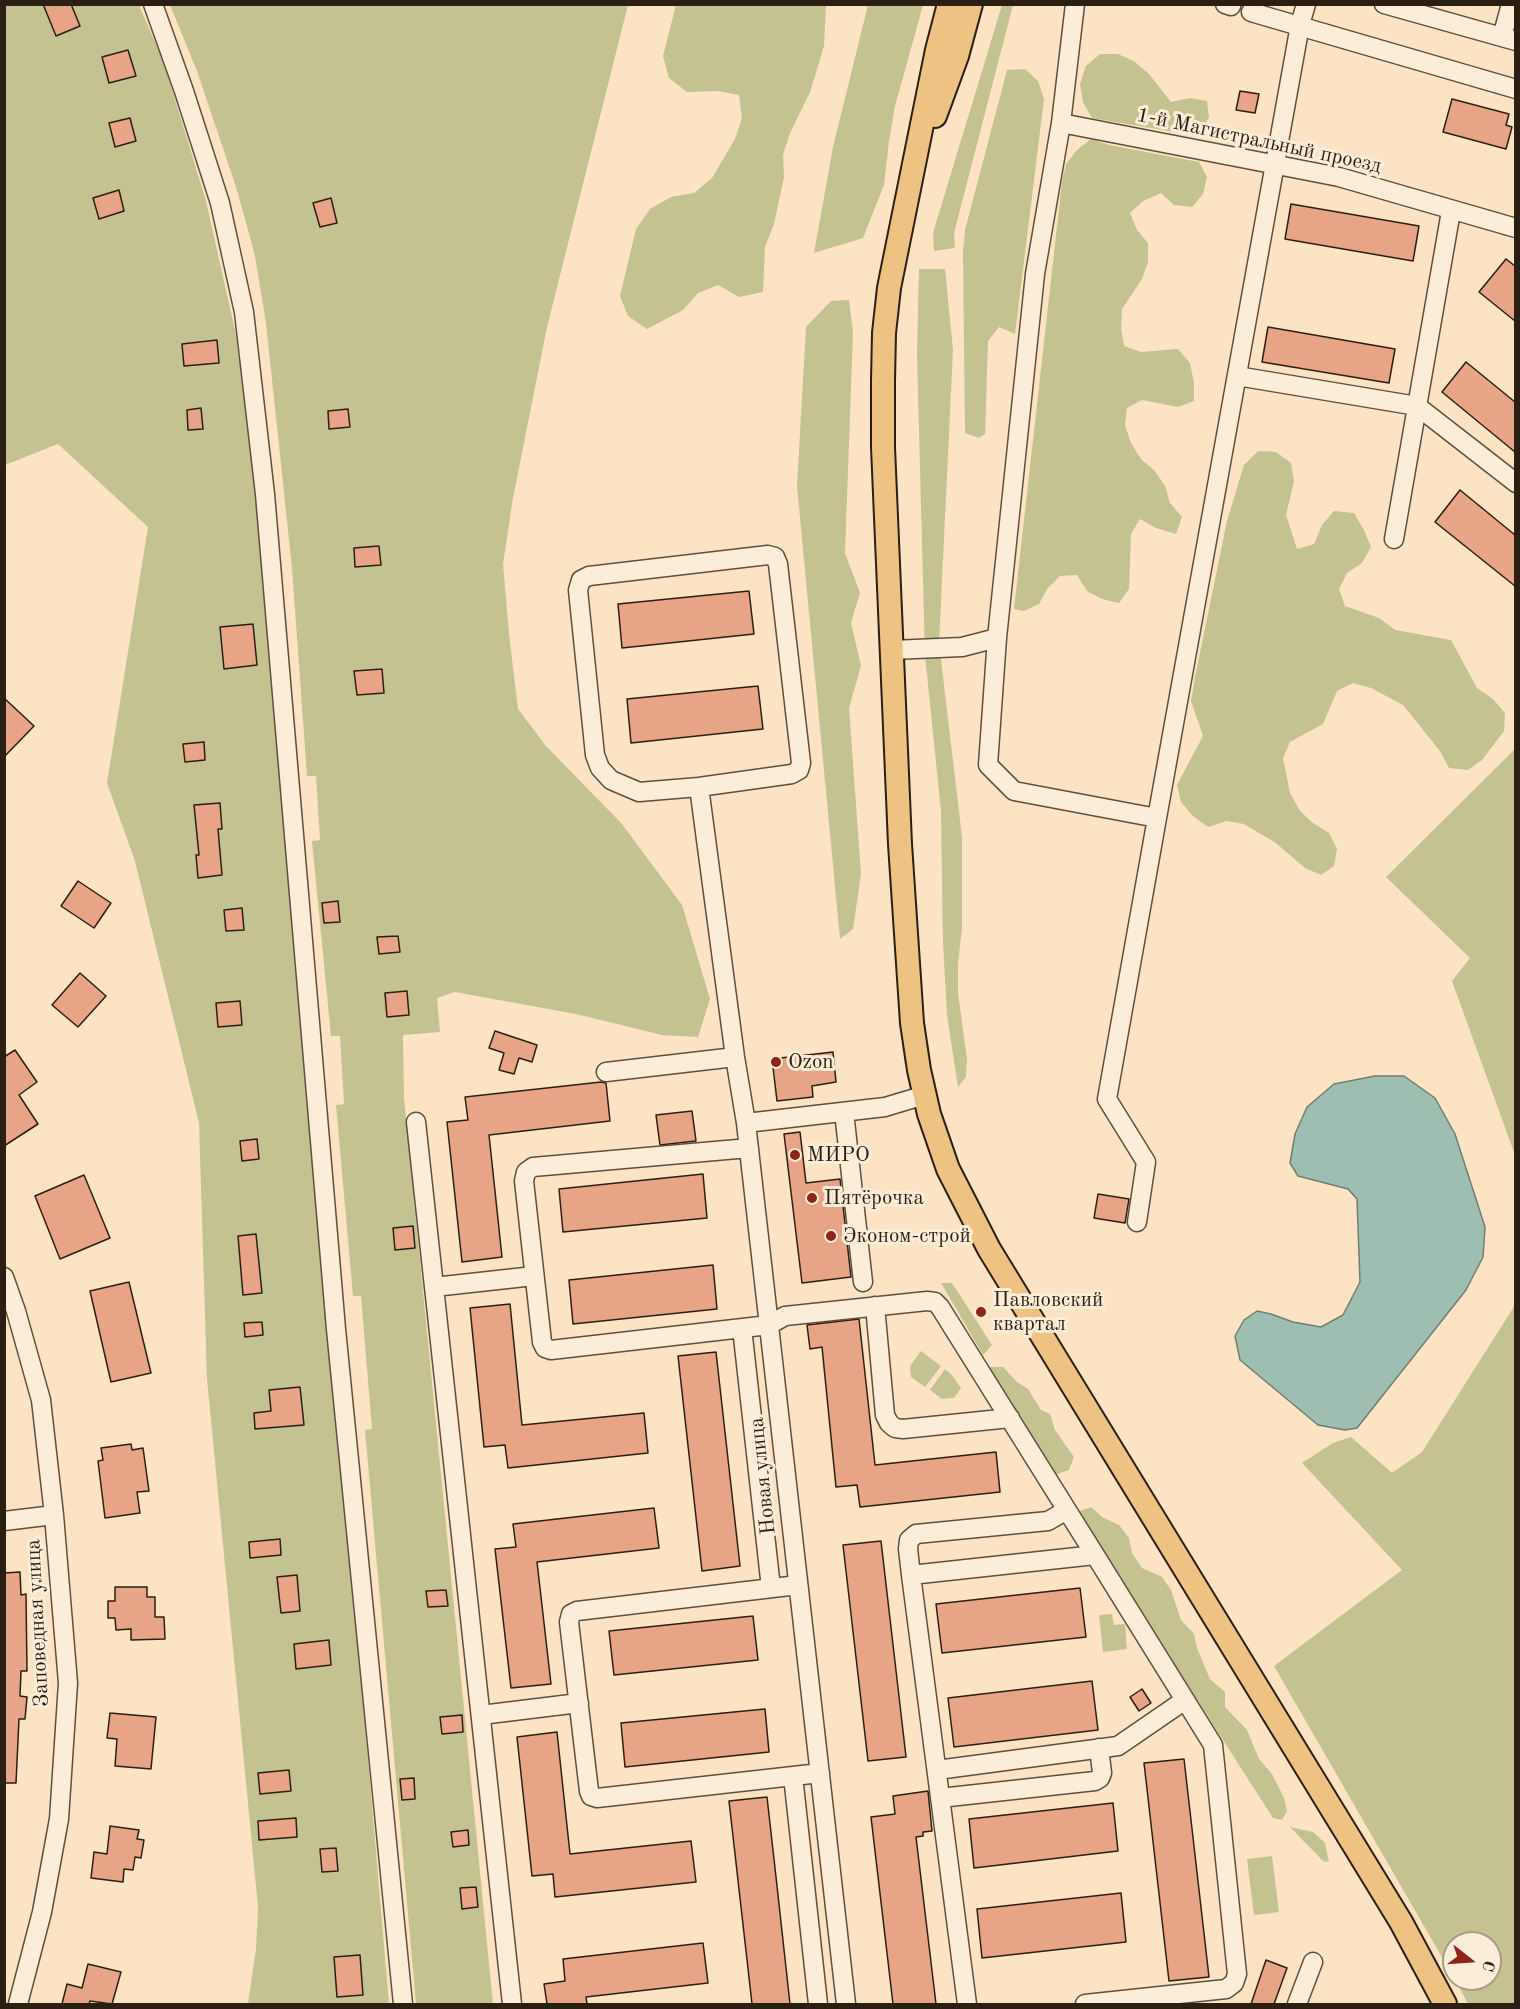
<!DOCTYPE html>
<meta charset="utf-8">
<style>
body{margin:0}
#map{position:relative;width:1520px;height:2009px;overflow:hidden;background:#fbe3c3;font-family:"Old Standard TT",serif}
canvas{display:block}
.frame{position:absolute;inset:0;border:6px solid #2a1f12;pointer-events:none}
.north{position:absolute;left:1442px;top:1931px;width:60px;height:60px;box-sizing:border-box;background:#fcedd8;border:2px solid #a89b89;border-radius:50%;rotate:107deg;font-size:16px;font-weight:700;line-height:24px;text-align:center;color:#2a1f12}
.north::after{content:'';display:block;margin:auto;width:21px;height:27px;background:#8f2418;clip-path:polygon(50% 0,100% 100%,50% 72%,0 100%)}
</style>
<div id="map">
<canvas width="1520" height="2009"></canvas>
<div class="frame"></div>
<div class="north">С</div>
</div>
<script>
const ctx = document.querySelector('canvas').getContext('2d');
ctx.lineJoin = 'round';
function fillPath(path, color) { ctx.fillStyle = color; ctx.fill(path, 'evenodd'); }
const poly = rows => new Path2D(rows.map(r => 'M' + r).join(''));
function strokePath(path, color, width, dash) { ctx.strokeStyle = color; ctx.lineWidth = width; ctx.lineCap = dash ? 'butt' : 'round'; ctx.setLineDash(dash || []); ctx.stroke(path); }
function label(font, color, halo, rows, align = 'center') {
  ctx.font = font + ' "Old Standard TT",serif'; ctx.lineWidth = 6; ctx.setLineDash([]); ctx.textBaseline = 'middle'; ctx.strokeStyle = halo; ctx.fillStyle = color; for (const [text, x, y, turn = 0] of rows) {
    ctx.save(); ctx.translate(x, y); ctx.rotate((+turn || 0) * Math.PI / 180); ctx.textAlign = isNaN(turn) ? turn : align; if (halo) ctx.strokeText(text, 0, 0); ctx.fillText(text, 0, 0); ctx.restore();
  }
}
fillPath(poly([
 [4,5,139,5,164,63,206,201,235,330,262,520,389,2004,248,2004,256,1949,258,1907,207,1379,199,1123,135,861,107,783,148,527,58,444,5,465],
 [170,5,628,5,547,327,513,498,503,564,509,634,518,709,546,746,622,824,682,905,710,999,698,1037,662,1035,576,1014,455,992,437,998,440,1032,403,1035,404,1098,493,2004,416,2004,365,1430,372,1429,361,1296,353,1296,336,1105,344,1104,340,1036,331,1036,312,841,320,840,316,776,307,776,292,568,266,323,255,256,237,190,197,71],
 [676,5,826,5,824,46,810,92,790,133,783,155,784,177,774,224,765,247,763,292,739,297,718,285,698,293,683,310,647,329,628,316,620,296,636,229,650,209,671,197,694,193,712,178,735,139,742,118,739,95,717,91,687,92,669,78,663,56],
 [868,5,923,5,895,106,889,141,884,185,863,238,814,253,833,147],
 [1002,5,1013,5,954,233,955,248,934,251,933,233],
 [1100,54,1118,54,1135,62,1149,74,1171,102,1190,98,1207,101,1209,118,1198,132,1180,133,1092,118,1083,102,1080,84,1086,66],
 [1025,69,1038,81,1044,99,1015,334,999,327,988,341,985,434,979,438,965,433,963,252,965,230,1007,70],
 [1091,139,1109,145,1199,162,1207,177,1203,194,1192,207,1174,205,1161,193,1143,201,1130,213,1137,230,1148,243,1148,262,1142,279,1122,309,1121,328,1124,346,1141,352,1178,349,1190,363,1194,383,1194,401,1178,407,1142,400,1127,408,1125,425,1131,443,1141,459,1155,471,1165,486,1170,503,1182,517,1176,534,1156,528,1140,519,1131,534,1129,589,1119,603,1102,599,1087,591,1077,575,1060,576,1047,589,1039,604,1024,611,1014,609,1062,182,1066,164,1077,150],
 [919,269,945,269,953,350,939,643,962,837,962,928,958,963,958,993,967,1059,966,1077,958,1087,947,1015,943,943,941,811,925,655,917,355],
 [849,300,853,332,845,553,860,593,851,623,861,666,849,708,861,874,853,929,840,939,797,486,806,327,831,301],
 [1258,451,1276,452,1291,463,1294,481,1286,515,1297,549,1314,544,1322,525,1334,511,1354,513,1364,530,1371,547,1362,563,1347,573,1339,589,1345,606,1379,618,1395,630,1451,640,1477,688,1493,699,1505,713,1504,731,1482,760,1468,770,1449,768,1440,751,1403,705,1371,688,1353,683,1337,691,1323,724,1290,742,1283,758,1290,793,1300,811,1313,823,1329,833,1337,849,1334,866,1321,875,1305,868,1276,843,1244,824,1226,821,1208,827,1193,816,1181,802,1177,785,1203,736,1191,701,1195,677,1227,521,1244,465],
 [1515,749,1515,1155,1452,981,1470,958,1386,877],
 [941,1283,952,1283,992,1345,983,1355],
 [1515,1305,1515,2004,1468,2004,1455,1979,1490,1979,1490,1943,1454,1943,1454,1978,1274,1666,1402,1570,1302,1463,1333,1443,1351,1437,1392,1473,1422,1452],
 [921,1351,941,1366,925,1387,911,1377,910,1366],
 [985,1367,1003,1367,1017,1382,1028,1389,1041,1410,1050,1414,1055,1430,1074,1457,1069,1470,1054,1475],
 [945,1369,951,1374,961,1388,954,1398,942,1399,930,1390],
 [1091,1507,1102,1517,1119,1525,1129,1538,1132,1553,1142,1568,1162,1577,1171,1590,1181,1620,1194,1634,1197,1648,1210,1679,1225,1692,1225,1707,1247,1730,1259,1759,1272,1774,1284,1798,1287,1811,1282,1820,1273,1818,1077,1512],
 [1112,1614,1114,1625,1125,1624,1127,1649,1103,1652,1099,1615],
 [1290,1827,1313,1832,1325,1843,1329,1862,1323,1861],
 [1272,1856,1279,1912,1254,1915,1247,1859]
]), '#c4c290');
const water = poly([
 [1375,1076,1404,1076,1435,1098,1455,1134,1485,1227,1483,1257,1466,1290,1357,1428,1345,1430,1318,1425,1240,1360,1235,1336,1244,1320,1257,1311,1271,1314,1293,1322,1321,1327,1343,1315,1360,1282,1357,1199,1348,1189,1298,1176,1290,1163,1295,1134,1307,1107,1334,1084,1375,1076]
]);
fillPath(water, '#9fbeb2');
strokePath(water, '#707e72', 1.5);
const building = poly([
 [43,4,71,4,80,26,56,36,43,4],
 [128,50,136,76,109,83,102,57,128,50],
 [1240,91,1259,94,1255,113,1236,110,1240,91],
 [1452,99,1509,114,1506,125,1512,127,1506,149,1443,132,1452,99],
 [130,118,136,141,115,147,109,123,130,118],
 [119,190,124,211,99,219,93,198,119,190],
 [331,198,337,223,320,227,313,203,331,198],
 [1291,204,1419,226,1413,261,1285,239,1291,204],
 [1506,259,1515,266,1515,321,1479,292,1506,259],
 [1268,327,1395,349,1389,383,1262,362,1268,327],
 [217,340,219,363,184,366,182,344,217,340],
 [1466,362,1515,402,1515,452,1442,392,1466,362],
 [201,408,203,429,188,430,187,410,201,408],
 [348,409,350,427,329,429,328,411,348,409],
 [1460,490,1515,535,1515,586,1435,522,1460,490],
 [379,546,381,565,355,567,354,548,379,546],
 [749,591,754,634,622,648,618,604,749,591],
 [253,624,257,665,224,669,220,627,253,624],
 [382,669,384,693,357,695,354,671,382,669],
 [758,686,763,729,631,743,627,699,758,686],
 [4,698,34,726,4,757,4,698],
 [204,742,205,760,185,762,183,744,204,742],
 [220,803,222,829,218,829,222,875,198,878,196,855,199,855,194,805,220,803],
 [78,881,111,903,94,928,61,906,78,881],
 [338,901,340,922,324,923,322,903,338,901],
 [242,908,244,930,226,931,224,910,242,908],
 [398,936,400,952,379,954,377,937,398,936],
 [80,973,106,996,78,1027,52,1005,80,973],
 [407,991,409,1015,387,1017,385,993,407,991],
 [240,1001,242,1025,218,1027,216,1003,240,1001],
 [495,1031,537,1045,532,1062,519,1058,514,1074,499,1070,504,1053,489,1048,495,1031],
 [15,1050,37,1082,19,1095,38,1124,4,1146,4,1057,15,1050],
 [833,1052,836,1082,812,1086,813,1097,777,1101,772,1059,833,1052],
 [601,1082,606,1083,610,1121,489,1135,502,1257,462,1262,447,1122,468,1120,465,1097,601,1082],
 [692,1111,696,1141,660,1145,656,1115,692,1111],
 [800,1132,806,1183,840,1179,851,1277,802,1283,784,1134,800,1132],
 [257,1139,259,1159,242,1161,240,1141,257,1139],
 [703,1174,707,1218,563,1232,559,1189,703,1174],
 [84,1175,110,1238,60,1259,35,1196,84,1175],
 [1098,1194,1129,1199,1125,1223,1094,1218,1098,1194],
 [413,1226,415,1248,395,1250,393,1228,413,1226],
 [256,1234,262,1293,243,1295,238,1236,256,1234],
 [713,1265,717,1309,573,1324,569,1280,713,1265],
 [129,1282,151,1373,111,1382,90,1291,129,1282],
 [510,1304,522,1425,644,1413,648,1453,508,1468,505,1445,484,1447,470,1308,510,1304],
 [859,1319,875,1465,996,1452,1000,1492,860,1507,857,1485,836,1487,822,1347,810,1349,807,1325,859,1319],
 [262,1322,263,1335,245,1337,244,1323,262,1322],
 [716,1352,740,1566,702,1571,678,1356,716,1352],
 [300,1387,304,1425,255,1429,254,1413,271,1411,269,1390,300,1387],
 [131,1444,132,1450,143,1448,149,1491,137,1492,140,1513,105,1518,98,1461,103,1460,101,1448,131,1444],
 [654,1508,659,1548,537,1562,551,1684,511,1688,495,1549,516,1547,513,1524,654,1508],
 [280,1539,281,1555,250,1558,249,1542,280,1539],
 [881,1541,906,1757,868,1761,843,1545,881,1541],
 [20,1572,21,1595,26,1594,27,1671,21,1671,20,1696,27,1697,25,1719,19,1719,16,1783,4,1783,4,1573,20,1572],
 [297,1575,300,1611,281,1613,277,1577,297,1575],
 [115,1587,147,1587,147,1597,155,1597,155,1617,164,1617,165,1639,131,1640,131,1629,116,1630,115,1618,108,1618,108,1601,115,1601,115,1587],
 [1080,1588,1086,1637,942,1653,936,1604,1080,1588],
 [446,1590,448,1606,428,1607,426,1591,446,1590],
 [753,1616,758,1660,614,1675,609,1631,753,1616],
 [329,1640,331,1665,296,1669,294,1644,329,1640],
 [1092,1681,1098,1730,954,1747,948,1698,1092,1681],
 [1142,1689,1151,1703,1139,1711,1130,1697,1142,1689],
 [765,1709,769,1752,625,1767,621,1723,765,1709],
 [110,1713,156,1717,151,1769,115,1766,117,1739,107,1738,110,1713],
 [462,1715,463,1732,442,1734,440,1717,462,1715],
 [557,1732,570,1854,691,1841,696,1882,555,1897,553,1874,532,1876,517,1737,557,1732],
 [1184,1759,1209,1977,1169,1981,1144,1763,1184,1759],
 [289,1770,291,1791,260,1794,258,1773,289,1770],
 [414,1778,415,1799,402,1800,400,1779,414,1778],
 [928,1791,932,1831,923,1832,923,1836,916,1837,936,2004,893,2004,871,1817,895,1814,893,1796,928,1791],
 [767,1797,776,1877,790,2004,752,2004,729,1801,767,1797],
 [1113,1803,1118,1851,974,1868,969,1819,1113,1803],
 [296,1818,297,1837,259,1840,258,1821,296,1818],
 [110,1826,139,1830,137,1839,144,1840,141,1858,135,1857,133,1870,124,1869,123,1882,91,1878,94,1852,107,1854,110,1826],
 [468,1830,469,1845,453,1847,451,1832,468,1830],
 [336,1848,338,1871,322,1872,320,1849,336,1848],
 [476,1887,478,1907,462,1909,460,1888,476,1887],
 [1121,1893,1126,1942,982,1958,977,1909,1121,1893],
 [703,1943,708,1983,586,1997,587,2004,547,2004,544,1984,565,1981,563,1959,703,1943],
 [360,1955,363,1995,337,1997,334,1957,360,1955],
 [1266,1960,1287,1968,1274,2004,1251,2004,1266,1960],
 [88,1964,121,1972,112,2004,90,2001,89,2004,62,2004,67,1984,82,1988,88,1964]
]);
fillPath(building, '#e7a487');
strokePath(building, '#2a1f12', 1.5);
const minor = poly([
 [153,4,184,91,220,203,244,312,265,494,336,1329,403,2004],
 [1075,4,1061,123,1035,274,997,638,988,765,1014,791,1157,818,1107,1099,1146,1162,1137,1222],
 [1225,4,1231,6],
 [1384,4,1516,41],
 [1251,12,1516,89],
 [1502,37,1511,4],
 [1061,123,1339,177,1516,228],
 [1237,376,1417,406,1516,483],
 [1394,539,1451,211],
 [892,650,962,647,997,638],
 [699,787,639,792,611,780,600,768,595,755,578,590,581,580,589,576,768,555,775,557,778,564,801,763,799,770,792,774,699,787,735,1057,746,1123],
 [1157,818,1300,25,1306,4],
 [606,1072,735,1057],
 [844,1112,863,1282],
 [416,1122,434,1287],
 [749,1148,533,1167,526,1172,524,1181,542,1342,545,1348,551,1350,769,1325,785,1316,927,1301,935,1302,940,1307,1095,1555],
 [4,1277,16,1311,41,1400,54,1515,68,1683,59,1819,42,1912,18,2004],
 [875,1306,885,1415,889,1423,895,1428,903,1429,1010,1418],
 [742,1328,771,1588],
 [4,1521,54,1515],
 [911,1575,908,1549,909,1540,916,1534,1048,1521,1067,1510],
 [798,1585,577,1611,571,1614,569,1622,579,1707,589,1791,591,1796,597,1798,820,1773],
 [481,1715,579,1703],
 [937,1770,1118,1746,1185,1700],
 [793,1776,818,2004],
 [940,1798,1095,1781,1100,1778,1102,1773,1099,1748],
 [512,2004,434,1287,534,1276],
 [846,2004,746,1123,885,1107,925,1095],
 [967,2004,911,1575,1095,1555,1213,1745,1237,1974,1234,1983,1226,1989,1085,2004],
 [1297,2004,1313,1962]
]);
const major = poly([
 [949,4,937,50,889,288,884,333,883,381,883,447,900,844,912,1023,919,1070,929,1114,948,1169,989,1249,1401,1922,1445,2004],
 [935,116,957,56,971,4]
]);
strokePath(minor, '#5e503e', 21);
strokePath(major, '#2a1f12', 26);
strokePath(minor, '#fcedd8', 18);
strokePath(major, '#eec282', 22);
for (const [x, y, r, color] of [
 [776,1062,6,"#8f2418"],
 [795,1155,6,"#8f2418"],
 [812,1198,6,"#8f2418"],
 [831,1236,6,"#8f2418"],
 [981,1312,6,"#8f2418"]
]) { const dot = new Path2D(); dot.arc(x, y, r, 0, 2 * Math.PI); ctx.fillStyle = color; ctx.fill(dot); strokePath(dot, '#fcedd8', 2); }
label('21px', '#2a1f12', '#fcedd8', [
 ["1-й Магистральный проезд",1259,141,12],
 ["Новая улица",763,1476,-96],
 ["Заповедная улица",38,1623,-93]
]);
label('21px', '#2a1f12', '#fcedd8', [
 ["Ozon",788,1062],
 ["МИРО",807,1155],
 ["Пятёрочка",824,1198],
 ["Эконом-строй",843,1236],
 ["Павловский",993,1300],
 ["квартал",993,1324]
], 'left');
</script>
